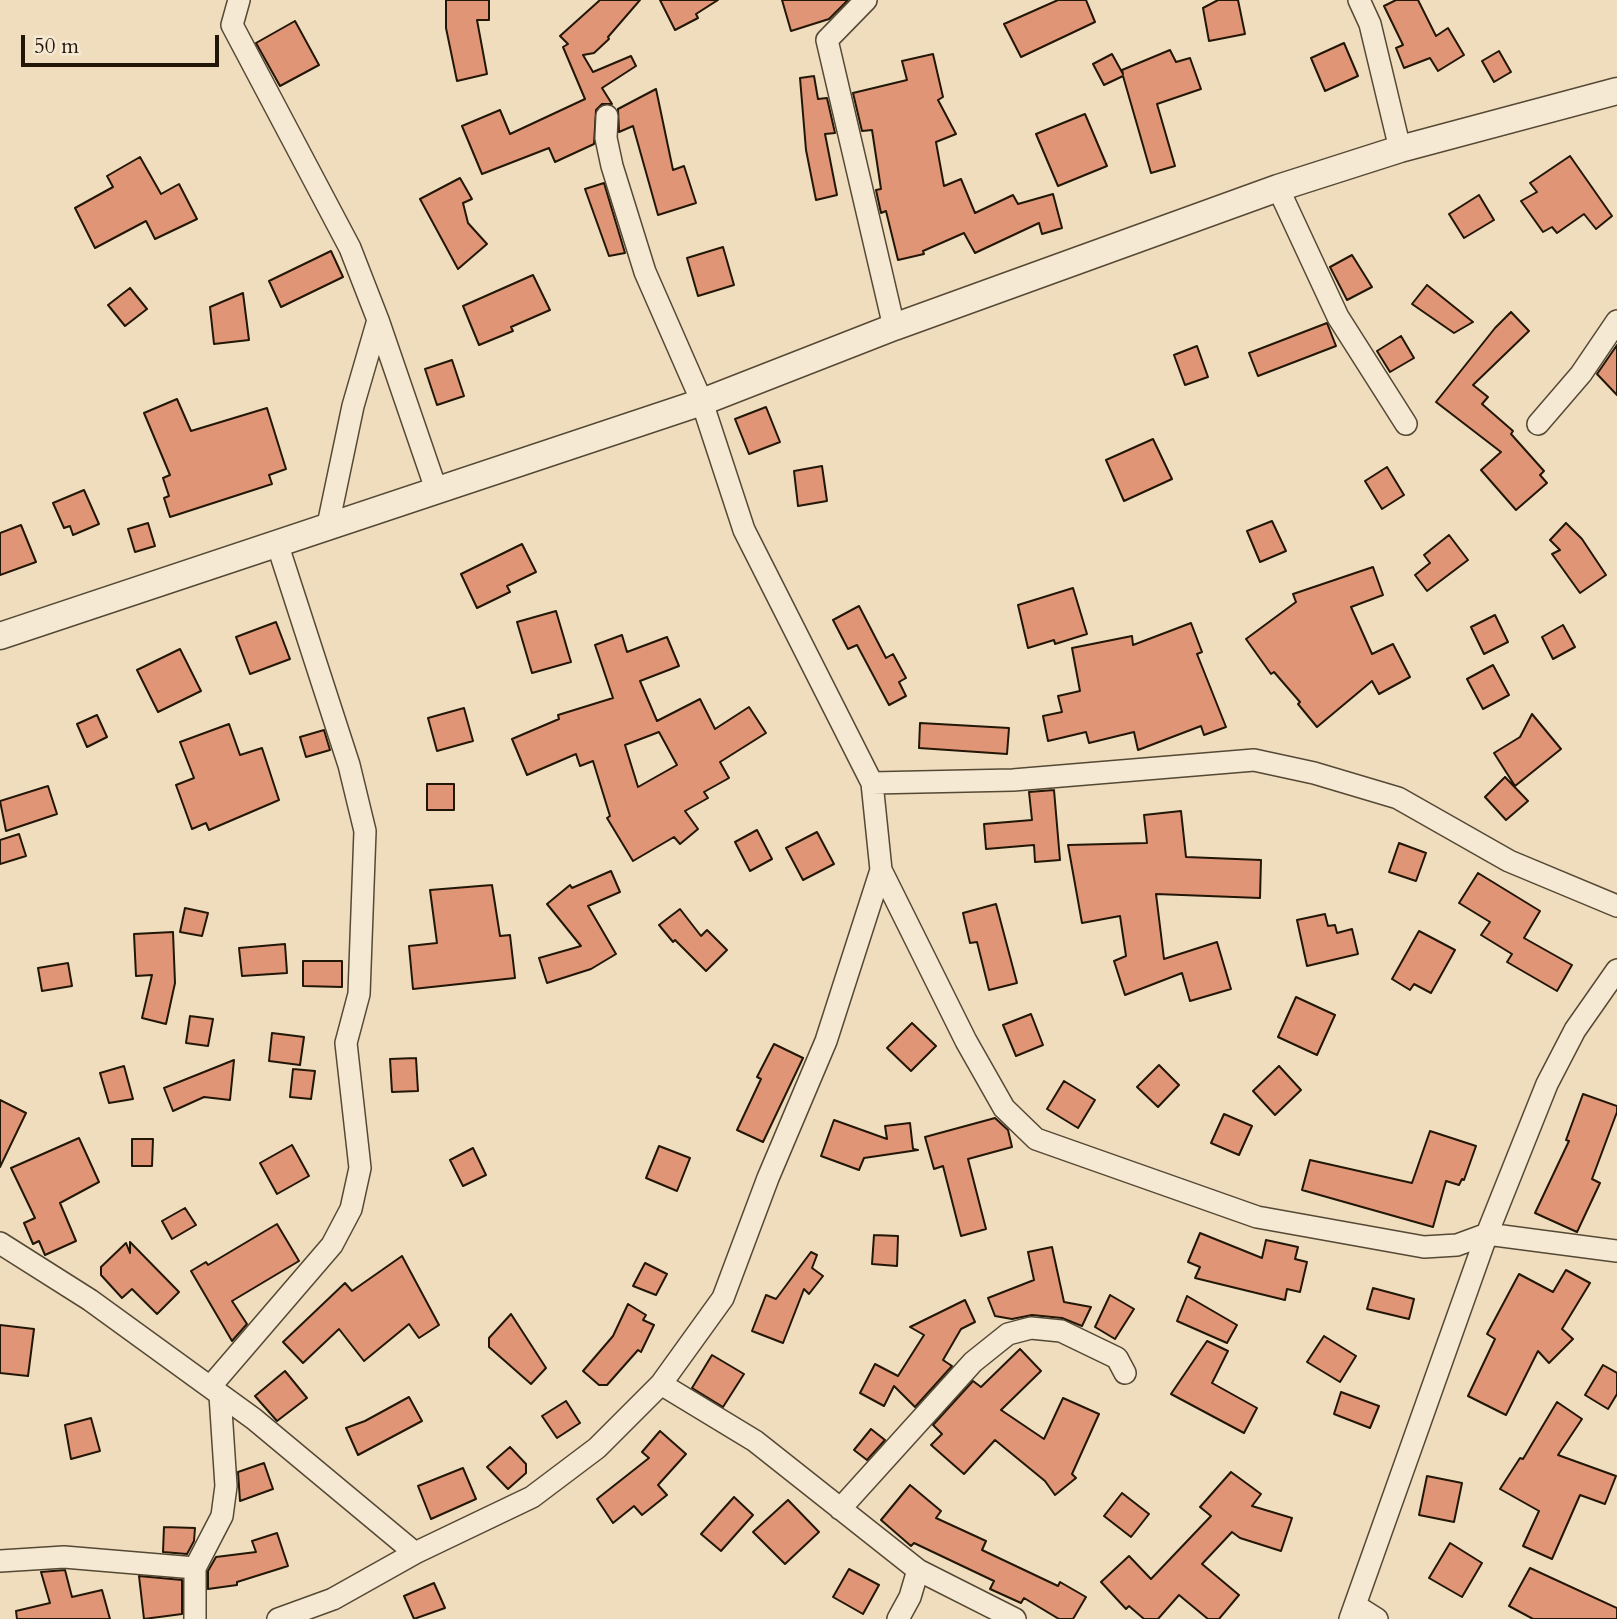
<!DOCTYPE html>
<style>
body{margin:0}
#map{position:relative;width:1617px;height:1619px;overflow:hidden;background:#efddbd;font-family:Cardo,serif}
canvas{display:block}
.scale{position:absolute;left:21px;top:35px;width:198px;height:32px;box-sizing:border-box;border:4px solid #221606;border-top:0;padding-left:9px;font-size:21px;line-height:24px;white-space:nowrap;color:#221606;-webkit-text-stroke:5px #f5e9d4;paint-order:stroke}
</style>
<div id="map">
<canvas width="1617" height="1619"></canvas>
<div class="scale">50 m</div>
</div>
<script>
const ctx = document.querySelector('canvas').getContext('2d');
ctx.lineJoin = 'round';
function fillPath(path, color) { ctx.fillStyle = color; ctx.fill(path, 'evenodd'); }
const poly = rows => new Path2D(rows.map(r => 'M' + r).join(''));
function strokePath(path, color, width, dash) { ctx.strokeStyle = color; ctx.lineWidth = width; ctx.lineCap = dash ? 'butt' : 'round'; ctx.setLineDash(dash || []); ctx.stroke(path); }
const building = poly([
 [446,0,489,0,489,20,477,20,487,74,457,81,446,28,446,0],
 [600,0,640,0,608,37,609,39,594,53,583,55,593,72,631,56,636,66,602,88,612,104,602,104,596,110,594,144,555,162,549,148,482,174,462,126,500,110,510,134,585,99,563,47,568,44,560,36,600,0],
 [660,0,718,0,696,14,698,18,675,30,660,0],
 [782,0,848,0,829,19,791,31,782,0],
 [1058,0,1086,0,1095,22,1021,57,1004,24,1058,0],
 [1218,0,1238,0,1245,34,1209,41,1203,8,1218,0],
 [1396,0,1418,0,1436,36,1448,28,1464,55,1438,71,1430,58,1404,68,1396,48,1403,45,1384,6,1396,0],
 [295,21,319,65,280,86,256,43,295,21],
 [1344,43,1358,76,1325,91,1311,58,1344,43],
 [1170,50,1176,62,1190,58,1201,89,1157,104,1175,166,1151,173,1123,76,1104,85,1093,64,1112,54,1123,74,1122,70,1170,50],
 [1499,51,1511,72,1494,82,1482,61,1499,51],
 [933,54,943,97,938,100,956,134,936,142,944,186,961,179,975,213,1013,195,1018,204,1053,194,1062,228,1042,234,1039,223,975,253,964,233,923,251,924,254,898,260,886,211,881,213,876,190,881,189,872,130,862,131,853,93,907,80,902,61,933,54],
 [814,76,818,99,827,98,835,133,825,134,837,195,816,200,806,150,800,78,814,76],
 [656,89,673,170,684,166,696,203,658,215,633,126,619,132,618,109,656,89],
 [1085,114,1107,166,1058,186,1036,134,1085,114],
 [1570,156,1612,216,1596,229,1584,214,1557,233,1552,227,1543,232,1521,201,1537,192,1530,183,1570,156],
 [140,157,161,194,179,184,197,219,155,239,146,221,95,248,75,208,113,187,107,176,140,157],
 [460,178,472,199,463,203,468,223,487,244,458,269,420,199,460,178],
 [604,183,625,253,609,256,585,189,604,183],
 [1479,195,1494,220,1464,238,1449,214,1479,195],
 [723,247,734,285,698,296,687,258,723,247],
 [331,251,343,277,281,307,269,281,331,251],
 [1352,255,1372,287,1347,300,1330,267,1352,255],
 [533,275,550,310,511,327,513,331,479,345,463,306,533,275],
 [1427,285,1473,322,1454,333,1412,304,1427,285],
 [130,288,147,309,125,326,108,305,130,288],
 [243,293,249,340,214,344,210,307,243,293],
 [1511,312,1529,331,1473,385,1488,397,1482,404,1513,431,1511,434,1544,471,1540,475,1547,483,1516,510,1481,470,1501,452,1436,402,1495,328,1511,312],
 [1327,323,1336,346,1258,376,1249,353,1327,323],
 [1401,336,1414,358,1390,372,1377,351,1401,336],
 [1617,345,1617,395,1597,374,1617,345],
 [1197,346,1208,377,1185,385,1174,355,1197,346],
 [452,360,464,396,437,405,425,369,452,360],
 [177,399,191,431,267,408,286,469,269,475,272,484,170,517,164,498,169,496,163,478,170,475,144,413,177,399],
 [766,407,780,442,749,454,735,419,766,407],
 [1153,439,1172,479,1124,501,1106,460,1153,439],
 [822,466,827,501,798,506,794,471,822,466],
 [1387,467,1404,495,1382,509,1365,481,1387,467],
 [84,490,99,524,73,535,70,526,64,528,53,503,84,490],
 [1272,521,1286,551,1260,562,1247,531,1272,521],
 [148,523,155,546,135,552,128,529,148,523],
 [1566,523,1582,539,1606,575,1580,593,1552,554,1560,550,1550,540,1566,523],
 [21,525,36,562,0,575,0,533,21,525],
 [1449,535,1468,560,1427,591,1415,575,1430,563,1424,555,1449,535],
 [522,544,536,572,507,586,510,592,477,608,461,574,522,544],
 [1373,567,1383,595,1351,607,1372,654,1393,644,1410,677,1379,694,1372,681,1317,727,1298,704,1300,702,1274,672,1271,674,1246,639,1296,602,1293,594,1373,567],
 [1073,588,1087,634,1055,644,1054,640,1028,648,1018,605,1073,588],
 [859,606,886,658,893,654,906,678,899,682,906,696,889,705,857,645,848,649,833,620,859,606],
 [556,611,571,662,532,673,517,622,556,611],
 [1495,615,1508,642,1484,654,1471,627,1495,615],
 [276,622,290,659,250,674,236,637,276,622],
 [1191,623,1202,652,1197,654,1226,727,1204,735,1201,726,1138,750,1134,732,1089,743,1086,732,1048,741,1043,716,1062,712,1058,696,1080,691,1072,648,1132,636,1133,645,1191,623],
 [1563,625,1575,647,1553,659,1542,637,1563,625],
 [622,635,627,652,667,637,679,666,640,681,657,721,700,699,715,729,749,707,766,733,720,762,729,778,704,792,708,798,685,811,698,829,680,844,674,837,633,861,607,818,610,816,593,761,580,766,576,754,527,775,512,739,559,719,558,715,613,698,595,645,622,635],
 [659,732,677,765,638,787,625,745,659,732],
 [180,649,201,691,158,712,137,670,180,649],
 [1493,665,1509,695,1483,709,1467,679,1493,665],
 [464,708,473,741,437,751,428,718,464,708],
 [1532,714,1561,749,1515,786,1494,753,1520,737,1532,714],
 [97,715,107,737,87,747,77,724,97,715],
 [920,723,1009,728,1007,754,919,748,920,723],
 [229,724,240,755,262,748,279,800,209,830,206,823,192,829,176,785,194,778,180,742,229,724],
 [324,730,330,750,306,757,300,737,324,730],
 [1505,777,1528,801,1506,820,1485,797,1505,777],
 [427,784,454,784,454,810,427,810,427,784],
 [48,786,57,814,6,831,0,801,48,786],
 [1054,790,1060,860,1035,862,1034,845,986,849,984,824,1032,820,1029,792,1054,790],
 [1181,811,1186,857,1261,860,1260,898,1156,894,1164,959,1217,942,1231,989,1190,1001,1182,973,1125,995,1114,961,1126,956,1120,916,1082,923,1068,845,1147,843,1144,815,1181,811],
 [757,830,772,859,750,871,735,842,757,830],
 [817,832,834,864,803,880,786,848,817,832],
 [19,834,26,856,0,864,0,840,19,834],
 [1399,843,1426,853,1416,881,1389,872,1399,843],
 [611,871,620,892,588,906,616,954,591,969,547,983,539,958,581,946,547,904,570,885,572,888,611,871],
 [1478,873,1540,911,1524,938,1572,965,1557,991,1507,962,1512,954,1481,935,1490,922,1459,903,1478,873],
 [492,885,500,936,510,935,515,978,413,989,409,946,437,943,430,890,492,885],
 [996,904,1017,983,989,990,977,942,970,943,963,913,996,904],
 [185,908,208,913,202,936,180,932,185,908],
 [680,909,701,936,707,930,727,950,706,971,675,940,673,942,659,925,680,909],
 [1325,914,1328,926,1335,925,1337,933,1352,929,1358,954,1307,966,1297,920,1325,914],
 [1419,931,1455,950,1431,993,1414,984,1410,990,1392,979,1419,931],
 [173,932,175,983,166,1024,142,1018,152,975,136,976,134,934,173,932],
 [285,944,287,973,242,976,239,948,285,944],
 [303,961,342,961,342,987,303,986,303,961],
 [68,963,72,986,42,991,38,968,68,963],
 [1296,997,1335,1015,1317,1055,1278,1037,1296,997],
 [1031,1014,1043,1045,1016,1056,1003,1025,1031,1014],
 [190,1016,213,1019,208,1046,186,1043,190,1016],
 [912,1023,936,1046,911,1071,887,1048,912,1023],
 [272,1033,304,1037,300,1065,269,1061,272,1033],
 [774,1044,803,1058,763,1142,737,1130,761,1079,757,1077,774,1044],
 [416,1058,418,1091,392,1092,390,1059,416,1058],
 [234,1060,230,1100,204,1097,173,1111,164,1088,234,1060],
 [1159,1065,1179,1085,1158,1107,1137,1087,1159,1065],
 [124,1066,133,1099,109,1103,100,1073,124,1066],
 [1279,1066,1301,1090,1275,1115,1253,1091,1279,1066],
 [293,1069,315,1071,311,1099,290,1097,293,1069],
 [1064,1081,1095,1100,1078,1128,1047,1109,1064,1081],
 [1583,1094,1617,1106,1617,1112,1592,1179,1600,1183,1577,1232,1535,1213,1569,1141,1566,1140,1583,1094],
 [0,1100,26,1113,0,1167,0,1100],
 [1224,1114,1252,1126,1239,1155,1211,1143,1224,1114],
 [995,1118,1008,1130,1012,1147,968,1159,986,1229,961,1236,943,1166,934,1169,925,1137,995,1118],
 [834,1120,887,1139,885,1126,910,1123,913,1149,918,1150,864,1158,859,1170,821,1156,834,1120],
 [1430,1131,1476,1146,1464,1180,1462,1179,1459,1185,1446,1181,1433,1227,1302,1190,1310,1160,1412,1183,1430,1131],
 [79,1138,99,1182,60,1203,76,1241,45,1255,39,1241,33,1244,24,1223,35,1218,11,1168,79,1138],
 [132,1139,153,1139,152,1166,132,1166,132,1139],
 [292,1145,309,1176,277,1194,260,1163,292,1145],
 [659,1146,690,1158,677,1191,646,1178,659,1146],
 [473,1148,486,1175,463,1186,450,1160,473,1148],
 [185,1208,196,1225,172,1239,162,1221,185,1208],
 [277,1224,299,1261,232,1301,247,1324,232,1341,191,1271,206,1262,208,1265,277,1224],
 [1200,1233,1262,1258,1266,1240,1298,1247,1295,1259,1307,1262,1300,1292,1287,1289,1285,1300,1195,1278,1200,1267,1188,1262,1200,1233],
 [874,1235,898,1236,897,1266,872,1264,874,1235],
 [130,1242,179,1292,157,1314,132,1289,122,1298,101,1275,101,1267,126,1243,130,1253,130,1242],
 [1052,1247,1064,1302,1091,1307,1082,1326,1062,1318,1032,1315,1012,1319,995,1316,988,1298,1034,1280,1028,1252,1052,1247],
 [811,1252,817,1255,812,1268,823,1276,809,1294,804,1289,783,1343,752,1331,766,1295,776,1299,811,1252],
 [402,1256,439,1325,419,1338,409,1324,364,1361,339,1329,303,1363,283,1342,345,1283,352,1291,402,1256],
 [645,1263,667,1274,656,1295,633,1286,645,1263],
 [1566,1270,1590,1283,1562,1329,1573,1339,1549,1363,1538,1351,1506,1415,1468,1396,1495,1339,1487,1334,1519,1274,1553,1292,1566,1270],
 [1373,1288,1414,1299,1409,1319,1367,1309,1373,1288],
 [1110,1295,1134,1309,1115,1339,1095,1327,1110,1295],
 [1187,1296,1237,1325,1227,1343,1177,1321,1187,1296],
 [965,1300,975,1322,961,1329,943,1360,952,1366,915,1407,894,1386,884,1406,860,1393,875,1364,898,1376,924,1335,910,1327,965,1300],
 [628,1304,646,1315,643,1320,654,1325,641,1352,638,1350,607,1385,599,1385,583,1371,613,1336,628,1304],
 [511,1314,546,1368,531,1384,489,1347,489,1338,511,1314],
 [0,1325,34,1329,28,1376,0,1373,0,1325],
 [1324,1336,1356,1356,1340,1382,1307,1362,1324,1336],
 [1207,1341,1228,1351,1212,1383,1257,1408,1244,1433,1171,1394,1207,1341],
 [1020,1349,1041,1371,1001,1410,1044,1439,1063,1398,1099,1414,1072,1474,1076,1478,1055,1495,1045,1481,995,1440,964,1474,931,1445,942,1434,933,1425,973,1381,981,1387,1020,1349],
 [712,1355,744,1374,723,1407,692,1388,712,1355],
 [1603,1365,1617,1373,1617,1394,1608,1409,1585,1395,1603,1365],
 [285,1371,307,1398,277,1421,255,1396,285,1371],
 [1341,1392,1379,1406,1370,1428,1334,1414,1341,1392],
 [409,1397,422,1421,358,1455,346,1428,365,1421,409,1397],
 [566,1401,580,1423,557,1438,542,1416,566,1401],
 [1557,1402,1582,1419,1558,1455,1616,1476,1605,1504,1580,1495,1552,1559,1523,1546,1539,1511,1500,1489,1520,1458,1523,1459,1557,1402],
 [91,1418,100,1451,71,1459,65,1425,91,1418],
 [871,1429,885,1440,867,1460,854,1450,871,1429],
 [660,1431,686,1454,658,1485,667,1495,642,1515,634,1506,613,1523,597,1499,649,1458,642,1452,660,1431],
 [510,1447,526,1464,526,1473,508,1489,487,1467,510,1447],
 [264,1463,273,1489,240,1501,238,1472,264,1463],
 [463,1468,476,1499,431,1519,418,1486,463,1468],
 [1231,1472,1261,1494,1252,1506,1292,1518,1281,1551,1240,1538,1232,1532,1202,1564,1239,1595,1219,1619,1208,1619,1179,1595,1158,1619,1144,1619,1129,1606,1126,1609,1101,1582,1129,1556,1151,1579,1211,1516,1200,1507,1231,1472],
 [1427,1476,1462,1483,1454,1522,1419,1515,1427,1476],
 [910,1485,941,1511,936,1518,986,1541,982,1550,1058,1586,1060,1582,1086,1597,1073,1619,1059,1619,1024,1598,1021,1603,990,1589,994,1581,914,1543,911,1546,881,1520,910,1485],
 [1122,1493,1149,1514,1131,1537,1104,1516,1122,1493],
 [734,1497,753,1515,721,1551,701,1534,734,1497],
 [788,1500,819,1532,785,1564,753,1532,788,1500],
 [164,1527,195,1528,194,1541,187,1554,163,1552,164,1527],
 [277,1533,288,1566,237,1582,237,1585,208,1589,208,1571,216,1557,256,1552,252,1541,277,1533],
 [1450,1543,1482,1563,1462,1597,1429,1578,1450,1543],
 [1530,1568,1617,1608,1617,1619,1533,1619,1509,1606,1530,1568],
 [849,1569,879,1585,863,1614,833,1597,849,1569],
 [65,1570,72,1597,102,1590,110,1619,17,1619,16,1611,50,1603,41,1572,65,1570],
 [139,1576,182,1580,182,1614,144,1619,139,1576],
 [434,1583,445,1608,414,1619,404,1596,434,1583]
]);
fillPath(building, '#e09676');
strokePath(building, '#221606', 2);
const minor = poly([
 [239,0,232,25,350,248,378,320],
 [866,0,827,40,894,327],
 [1359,0,1370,24,1400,149],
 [607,116,606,138,612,166,645,272,702,402,744,530,872,783,881,870,966,1041,1004,1108,1036,1139,1257,1217,1424,1247,1457,1245,1487,1234,1617,1251],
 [1278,188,1338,317,1406,424],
 [1538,424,1581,374,1617,321],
 [328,525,353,406,378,320,437,492],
 [872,783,1013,780,1254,760,1314,773,1398,798,1509,861,1617,906],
 [0,1243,90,1300,254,1419,415,1553],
 [661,1384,755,1441,918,1570,1015,1619],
 [210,1387,332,1245,351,1209,360,1168,346,1043,359,994,365,831,349,765,277,543],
 [840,1509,973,1362,1008,1334,1031,1328,1061,1331,1117,1358,1125,1373],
 [0,1561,64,1557,195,1568,222,1516,226,1486,220,1395],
 [1355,1605,1377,1619],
 [195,1619,195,1568],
 [278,1619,333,1599,415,1553,532,1497,597,1448,661,1384,723,1298,768,1178,826,1041,881,870],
 [898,1619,910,1597,918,1570],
 [1350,1619,1487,1234,1547,1084,1575,1030,1617,970]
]);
const tertiary = poly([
 [0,636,702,402,894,327,1278,188,1400,149,1617,91]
]);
strokePath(minor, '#554834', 24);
strokePath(tertiary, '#554834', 29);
strokePath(minor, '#f5e9d4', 21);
strokePath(tertiary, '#f5e9d4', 26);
</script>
